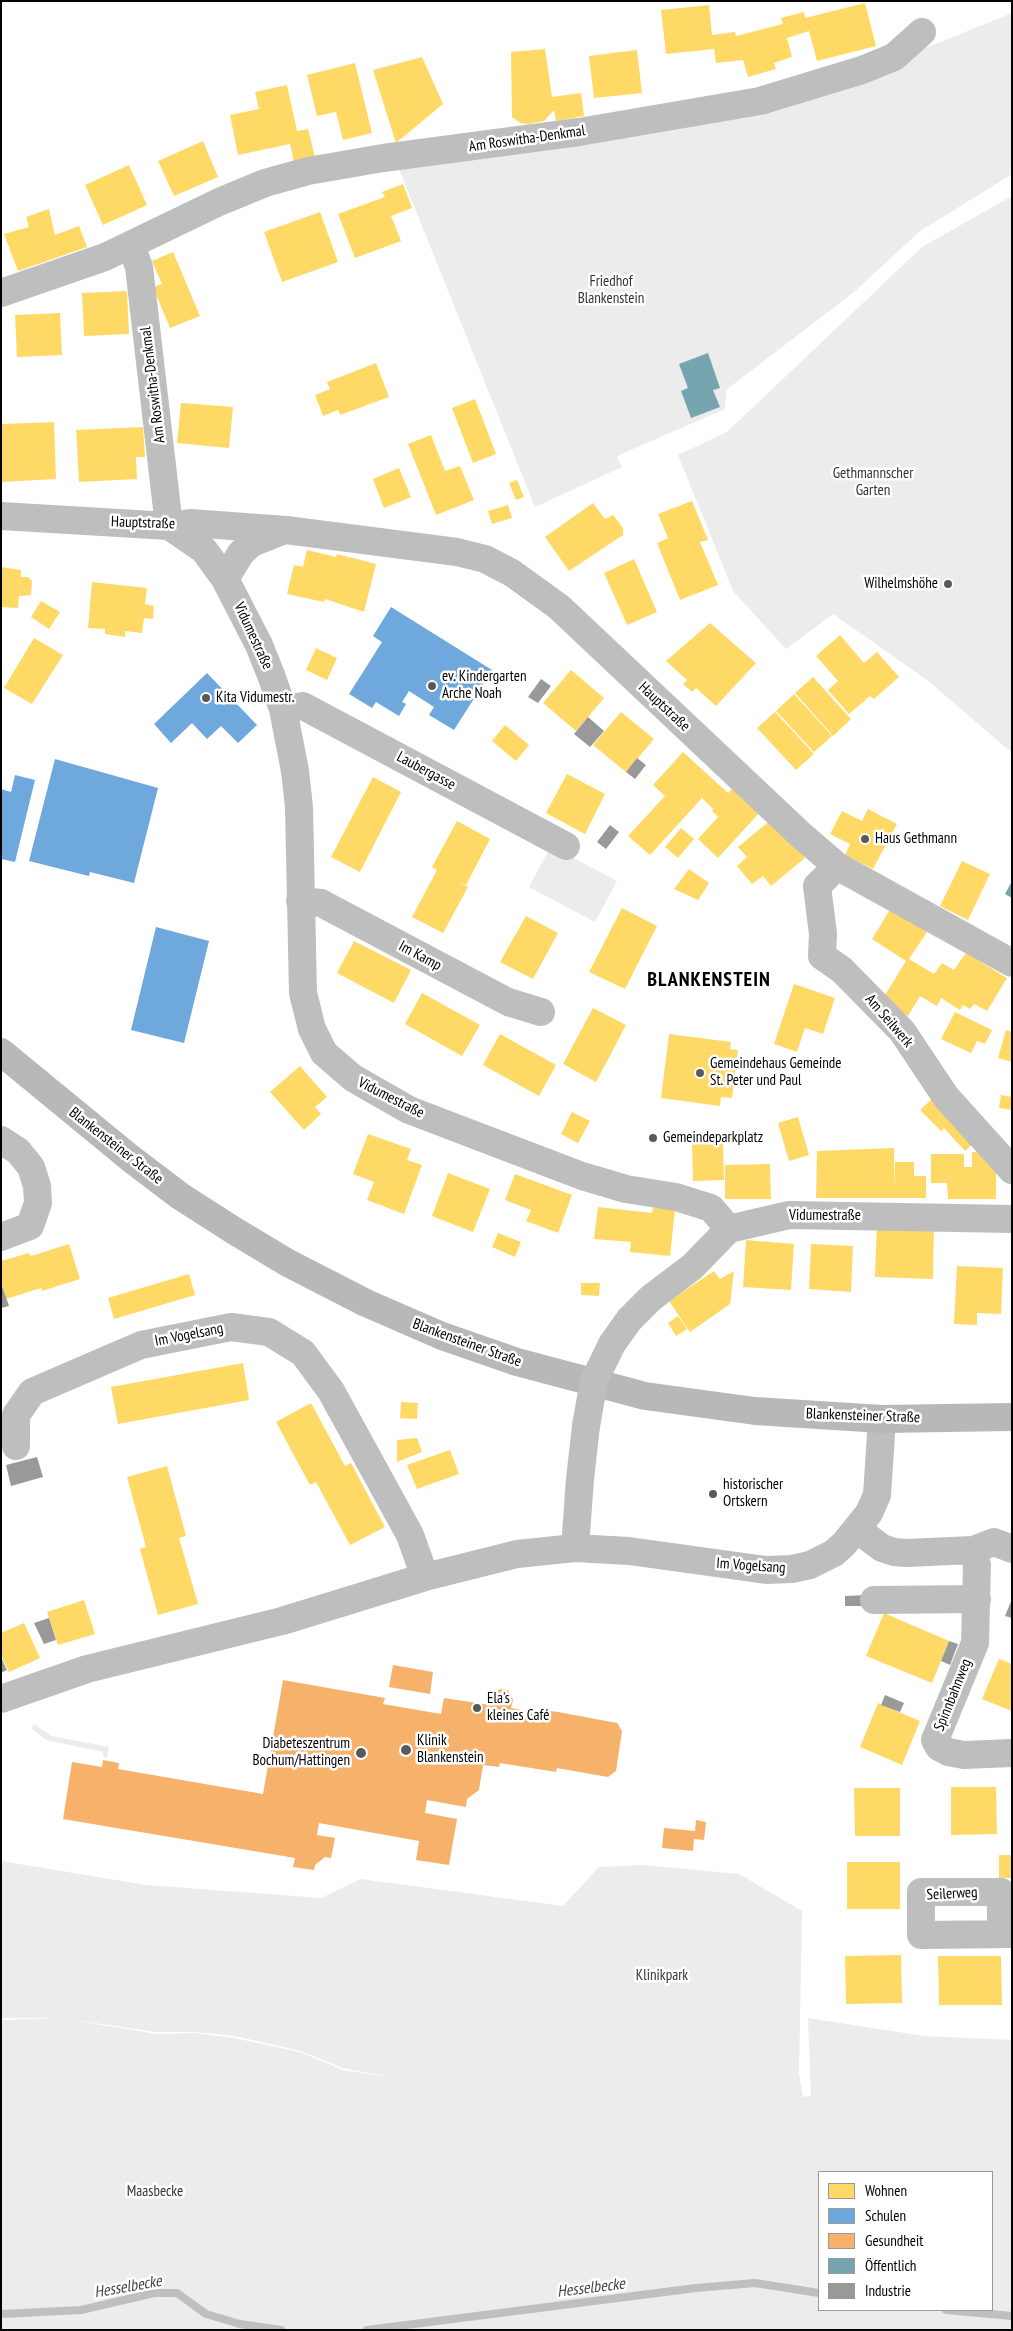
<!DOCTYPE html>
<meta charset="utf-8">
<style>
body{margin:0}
#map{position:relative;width:1013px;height:2331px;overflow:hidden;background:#fff;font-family:"PT Sans Narrow",sans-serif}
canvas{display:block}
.frame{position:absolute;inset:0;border:2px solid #000;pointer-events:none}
.legend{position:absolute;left:818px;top:2171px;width:175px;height:140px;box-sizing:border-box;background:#fff;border:1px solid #999;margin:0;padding:6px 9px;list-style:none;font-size:15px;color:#000}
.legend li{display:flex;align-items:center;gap:10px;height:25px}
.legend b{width:25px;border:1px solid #999}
</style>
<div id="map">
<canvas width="1013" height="2331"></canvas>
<div class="frame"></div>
<ul class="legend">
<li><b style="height:14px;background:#ffd966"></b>Wohnen</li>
<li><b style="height:14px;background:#6fa8dc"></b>Schulen</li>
<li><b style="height:14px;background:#f6b26b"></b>Gesundheit</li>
<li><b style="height:14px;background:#76a5af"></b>Öffentlich</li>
<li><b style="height:14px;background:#999"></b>Industrie</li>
</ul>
</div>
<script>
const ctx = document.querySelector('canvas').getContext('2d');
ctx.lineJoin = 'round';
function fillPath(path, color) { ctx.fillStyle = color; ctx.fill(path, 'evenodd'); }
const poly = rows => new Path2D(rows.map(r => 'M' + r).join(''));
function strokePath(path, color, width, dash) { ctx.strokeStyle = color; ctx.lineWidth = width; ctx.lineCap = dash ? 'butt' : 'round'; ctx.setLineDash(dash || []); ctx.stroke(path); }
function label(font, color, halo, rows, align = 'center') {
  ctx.font = font + ' "PT Sans Narrow",sans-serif'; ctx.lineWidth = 5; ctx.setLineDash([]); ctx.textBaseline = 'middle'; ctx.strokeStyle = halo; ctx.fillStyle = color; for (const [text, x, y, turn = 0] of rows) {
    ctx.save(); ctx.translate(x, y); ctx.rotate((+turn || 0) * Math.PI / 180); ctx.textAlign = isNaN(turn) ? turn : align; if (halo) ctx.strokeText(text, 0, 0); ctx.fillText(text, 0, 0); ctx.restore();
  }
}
fillPath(poly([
 [1012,13,1012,174,920,231,854,292,726,390,725,409,617,456,622,467,535,507,397,164,886,64],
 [1012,196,1012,753,927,680,833,614,786,649,733,591,678,455,727,432,922,247],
 [551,846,617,881,595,922,529,887],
 [34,1724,52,1736,109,1747,107,1758,103,1757,103,1752,46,1740,31,1728],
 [1,1861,146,1885,321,1898,361,1879,563,1906,599,1867,643,1865,739,1874,802,1911,799,2074,803,2097,811,2096,808,2018,924,2036,1012,2040,1012,2330,1,2330,1,2020,60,2018,157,2034,195,2033,234,2038,300,2052,343,2070,395,2078,343,2068,301,2051,235,2036,194,2032,156,2032,60,2018,1,2018],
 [992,2172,992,2310,819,2310,819,2172]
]), '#ececec');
fillPath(poly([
 [865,3,876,46,817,61,809,31,787,38,792,57,774,63,776,69,748,77,743,60,716,63,714,49,666,54,661,10,709,5,712,35,735,32,736,36,783,24,781,18,804,12,805,18],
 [545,49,552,97,581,93,584,116,556,121,554,110,544,121,528,124,520,123,512,117,511,52],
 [637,50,642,93,594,98,589,56],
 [422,57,443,104,396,143,373,70],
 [355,63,372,133,343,140,336,112,317,116,307,75],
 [287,85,297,131,308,129,315,157,294,162,290,144,238,155,230,115,259,109,255,92],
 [203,141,218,177,174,196,158,161],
 [129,165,147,205,103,225,85,185],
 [403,184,412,208,391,216,401,241,355,258,338,214,385,197,382,192],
 [49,209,55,235,79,226,87,247,18,271,4,234,29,227,26,217],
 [320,212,338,262,282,282,264,232],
 [173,252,200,316,170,328,153,287,162,284,152,261],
 [127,291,129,334,84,336,82,293],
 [60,313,62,355,17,357,15,315],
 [376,363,389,397,340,415,338,410,323,416,315,395,330,389,327,382],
 [475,399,496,454,473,463,452,408],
 [181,403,233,407,229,448,177,443],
 [54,422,56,479,1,482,1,424],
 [143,427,145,457,136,457,137,479,79,482,76,430],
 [431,435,445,471,460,466,474,500,436,515,408,444],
 [399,468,411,497,384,508,373,479],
 [517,480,524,497,516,500,509,483],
 [692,501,708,540,700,542,718,585,680,600,657,543,668,538,658,514],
 [593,503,605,519,613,515,623,528,623,535,569,571,545,537],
 [508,505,512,518,492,524,488,511],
 [307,550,336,557,337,554,376,564,364,612,325,599,324,602,287,594,294,565,303,567],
 [634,559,657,612,627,625,604,573],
 [1,567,21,570,21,577,28,577,32,581,31,595,19,596,18,608,1,607],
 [92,582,147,588,145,604,154,606,153,619,144,618,142,633,125,631,125,637,105,634,105,629,88,628],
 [41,601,60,612,49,629,31,617],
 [710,623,756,663,716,706,696,688,692,692,683,684,687,680,666,661],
 [840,635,864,663,877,652,899,677,874,699,870,696,849,714,828,690,838,681,816,656],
 [34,638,63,655,32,704,4,688],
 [316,648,337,658,327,680,306,670],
 [571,670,604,698,576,731,543,703],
 [813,677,851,719,833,736,795,693],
 [794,694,832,736,814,752,776,711],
 [621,712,654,739,626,772,593,745],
 [775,712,814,754,796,770,757,728],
 [505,725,529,745,516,761,492,741],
 [683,752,728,793,734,787,761,811,718,858,698,839,718,817,712,811,713,809,702,798,650,855,628,836,665,796,653,785],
 [567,774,605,794,585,834,546,813],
 [373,777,401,792,360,872,331,857],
 [868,809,897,824,873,869,845,855,850,844,830,834,842,811,862,821],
 [772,819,805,858,771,886,763,876,752,884,737,866,747,857,738,847],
 [457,821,490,839,466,885,458,881,468,887,443,933,412,917,437,870,432,867],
 [681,828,694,839,678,858,665,847],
 [962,861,990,874,968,920,940,906],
 [689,869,709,883,698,900,674,889],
 [894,903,931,926,909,959,934,974,942,963,954,970,966,953,1007,978,987,1011,974,1004,970,1009,963,1005,960,1010,941,998,937,1006,920,996,908,1016,882,1000,906,961,872,939],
 [622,908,657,926,625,989,589,972],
 [526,916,558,933,533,979,500,962],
 [354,941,411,970,394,1003,337,973],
 [794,984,835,998,823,1034,805,1028,797,1052,774,1044],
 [422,993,480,1025,462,1056,405,1024],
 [593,1008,626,1025,596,1082,563,1064],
 [955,1012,992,1030,985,1044,977,1041,971,1053,941,1039],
 [1006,1030,1012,1032,1012,1062,998,1058],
 [500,1034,556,1065,539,1096,483,1065],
 [669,1034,731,1042,730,1049,738,1050,732,1098,721,1097,720,1106,661,1098],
 [300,1066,327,1097,315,1107,321,1114,304,1130,270,1092],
 [1001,1095,1012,1097,1012,1110,999,1108],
 [935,1096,977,1140,965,1151,944,1128,941,1131,920,1110],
 [572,1112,590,1121,578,1143,561,1134],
 [798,1117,809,1155,789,1161,778,1123],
 [368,1134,411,1149,407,1160,422,1165,404,1214,367,1200,374,1182,353,1174],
 [723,1141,724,1180,693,1181,692,1142],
 [894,1148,894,1187,895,1162,914,1162,914,1176,926,1176,926,1198,816,1198,817,1151],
 [972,1152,989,1152,996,1159,996,1199,948,1199,947,1183,931,1183,931,1154,964,1154,964,1167,972,1167],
 [770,1164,771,1199,725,1199,725,1165],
 [448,1173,490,1189,473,1232,432,1216],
 [515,1174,572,1195,558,1233,526,1221,531,1210,505,1200],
 [598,1207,652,1213,653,1207,675,1210,670,1256,630,1252,631,1242,594,1239],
 [877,1223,934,1225,933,1279,875,1277],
 [498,1233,521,1242,515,1257,492,1247],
 [746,1240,794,1244,791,1290,743,1287],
 [69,1244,80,1279,42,1291,41,1288,6,1299,1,1282,1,1261,29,1253,31,1256],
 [811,1244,853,1246,851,1292,809,1289],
 [957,1266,1003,1268,1001,1314,977,1313,977,1325,954,1324],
 [714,1271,720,1279,734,1271,730,1304,690,1332,669,1301],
 [189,1274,195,1295,114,1319,108,1298],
 [581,1283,600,1283,599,1296,581,1295],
 [678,1316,687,1329,676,1336,668,1323],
 [243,1363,249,1400,118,1424,111,1387],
 [401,1402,418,1403,417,1419,400,1418],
 [311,1403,345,1466,351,1463,385,1527,350,1545,316,1482,310,1485,276,1422],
 [417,1438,422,1452,397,1462,397,1440],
 [450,1450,459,1474,417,1489,407,1465],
 [167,1466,186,1536,179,1538,198,1604,158,1615,140,1549,146,1547,127,1477],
 [84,1600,95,1634,58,1645,47,1612],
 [884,1613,949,1641,932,1683,866,1656],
 [24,1623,40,1658,9,1672,1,1655,1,1633],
 [999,1659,1012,1664,1012,1711,982,1699],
 [878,1703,920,1721,902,1765,860,1747],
 [951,1787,996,1787,997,1834,951,1835],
 [854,1788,900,1788,900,1836,855,1836],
 [999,1855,1012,1855,1012,1878,999,1878],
 [847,1862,900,1862,900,1909,847,1909],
 [901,1955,902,2003,846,2004,845,1956],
 [938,1956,1001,1956,1002,2005,939,2005]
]), '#ffd966');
fillPath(poly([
 [391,607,492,670,454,730,429,715,434,707,409,691,402,702,406,704,399,716,376,702,372,708,349,694,382,642,373,636],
 [207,673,257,725,238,743,221,726,207,739,192,723,171,743,154,724],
 [55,759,158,788,134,883,90,872,89,876,29,861],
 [15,775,35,780,15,862,1,859,1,789,11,792],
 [156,927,209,941,184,1043,131,1030]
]), '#6fa8dc');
fillPath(poly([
 [393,1665,433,1672,430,1694,389,1687],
 [283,1680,385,1698,383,1704,441,1714,444,1698,490,1705,494,1693,500,1689,508,1690,513,1700,511,1708,549,1715,550,1711,558,1712,617,1723,622,1731,616,1771,608,1777,557,1768,556,1772,500,1763,499,1767,483,1765,479,1790,467,1799,466,1807,427,1800,425,1813,457,1819,449,1865,416,1860,419,1841,319,1823,317,1835,335,1838,331,1858,325,1857,315,1865,314,1870,293,1867,295,1858,63,1819,72,1762,102,1767,103,1760,119,1763,118,1769,263,1794],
 [696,1820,706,1822,704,1840,694,1839,693,1851,662,1848,664,1828,695,1831]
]), '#f6b26b');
fillPath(poly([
 [708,353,720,388,713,390,720,407,691,418,681,391,688,388,679,364],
 [1012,881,1012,898,1005,894]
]), '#76a5af');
fillPath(poly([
 [541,679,551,686,538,703,528,697],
 [588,717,604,731,590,747,574,734],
 [637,758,646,765,635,779,626,772],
 [610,825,619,832,606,849,597,842],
 [1,1283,9,1306,1,1308],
 [37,1457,43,1477,11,1486,6,1465],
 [867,1595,867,1606,845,1606,845,1596],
 [1012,1599,1012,1618,1005,1616],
 [49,1618,56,1640,44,1644,34,1623],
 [949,1641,958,1644,950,1665,941,1661],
 [1,1657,7,1670,1,1673],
 [885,1695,904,1703,900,1712,881,1705]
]), '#999');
strokePath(poly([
 [946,2310,1012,2316],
 [1,2314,81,2310,154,2293,177,2293,206,2314,240,2324,281,2330],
 [367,2330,696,2288,755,2283,819,2293]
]), '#bfbfbf', 8);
strokePath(poly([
 [131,245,139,267,169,526],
 [1,293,105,257,219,202,265,183,308,171,383,158,579,132,760,101,862,70,894,57,922,32],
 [1,516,169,526,190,523,286,530,457,552,485,559,512,573,559,607,802,836,837,866,1012,963],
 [169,526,204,550,225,579,259,645,271,675,283,709,295,771,299,807,303,993,312,1029,324,1053,353,1078,409,1110,582,1176,626,1189,676,1197,711,1208,729,1229,789,1215,1012,1219],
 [225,579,241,553,252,543,282,531],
 [283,709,303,706,566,846],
 [837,866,817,886,823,934,822,956,842,970,902,1031,946,1097,1012,1170],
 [300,901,321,903,508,1002,541,1012],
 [1,1140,18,1151,31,1167,37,1186,38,1203,30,1226,1,1237],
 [612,1344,629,1320,651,1298,692,1267,729,1229],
 [16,1446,16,1415,32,1392,141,1345,231,1327,269,1332,303,1353,331,1391,410,1535,425,1577],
 [858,1530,882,1548,894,1552,906,1553,973,1550,994,1542,1012,1549],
 [575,1548,580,1479,586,1426],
 [973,1550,977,1565,975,1643,935,1740,939,1747,948,1752,964,1755,1012,1753],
 [874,1600,977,1599],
 [1,1699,87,1669,282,1621,425,1577,517,1554,575,1548,629,1551,766,1570,792,1569,810,1565,834,1553,844,1544,869,1513,877,1495,882,1419],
 [1001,1934,1001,1892,921,1892,921,1935,1012,1934]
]), '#bebebe', 28);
strokePath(poly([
 [1,1052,130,1158,180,1196,233,1230,288,1263,366,1303,442,1336,517,1362,645,1396,755,1411,882,1419,1012,1417]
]), '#b8b8b8', 28);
strokePath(poly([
 [586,1426,594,1381,612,1344]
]), '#bebebe', 28);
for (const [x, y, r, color] of [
 [948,584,5,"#595959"],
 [432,686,5,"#595959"],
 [206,698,5,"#595959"],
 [865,839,5,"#595959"],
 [700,1073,5,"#595959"],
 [653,1138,5,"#595959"],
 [713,1494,5,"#595959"],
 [477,1708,5,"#595959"],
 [406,1750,6,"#595959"],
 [361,1753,6,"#595959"]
]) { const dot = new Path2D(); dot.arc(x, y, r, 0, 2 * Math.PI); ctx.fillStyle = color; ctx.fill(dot); strokePath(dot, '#fff', 2); }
label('15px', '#000', '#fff', [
 ["Am Roswitha-Denkmal",527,139,-8],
 ["Am Roswitha-Denkmal",153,385,-97],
 ["Hauptstraße",143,523,2],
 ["Vidumestraße",253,636,65],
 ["Hauptstraße",664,707,43],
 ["Laubergasse",426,771,28],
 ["Im Kamp",420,956,28],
 ["Am Seilwerk",889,1021,49],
 ["Vidumestraße",391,1098,27],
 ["Blankensteiner Straße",116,1146,38],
 ["Vidumestraße",825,1216],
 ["Im Vogelsang",189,1335,-11],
 ["Blankensteiner Straße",467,1343,20],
 ["Blankensteiner Straße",863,1416,2],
 ["Im Vogelsang",751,1566,4],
 ["Spinnbahnweg",953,1695,-68],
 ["Seilerweg",952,1894,-3]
]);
label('15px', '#333', '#fff', [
 ["Friedhof",611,282],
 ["Blankenstein",611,299],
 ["Gethmannscher",873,474],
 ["Garten",873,491],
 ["Klinikpark",662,1976],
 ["Maasbecke",155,2192]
]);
label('15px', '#000', '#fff', [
 ["Wilhelmshöhe",938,584,"right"],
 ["ev. Kindergarten",442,677],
 ["Arche Noah",442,694],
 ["Kita Vidumestr.",216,698],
 ["Haus Gethmann",875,839],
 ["Gemeindehaus Gemeinde",710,1064],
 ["St. Peter und Paul",710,1081],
 ["Gemeindeparkplatz",663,1138],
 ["historischer",723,1485],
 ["Ortskern",723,1502],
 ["Ela's",487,1699],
 ["kleines Café",487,1716],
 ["Klinik",417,1741],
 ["Blankenstein",417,1758],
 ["Diabeteszentrum",350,1744,"right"],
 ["Bochum/Hattingen",350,1761,"right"]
], 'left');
label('italic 16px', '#444', '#fff', [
 ["Hesselbecke",128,2287,-10],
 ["Hesselbecke",591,2288,-7]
]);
ctx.letterSpacing = '1px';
label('bold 20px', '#000', '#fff', [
 ["BLANKENSTEIN",709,980]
]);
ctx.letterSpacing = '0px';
</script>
